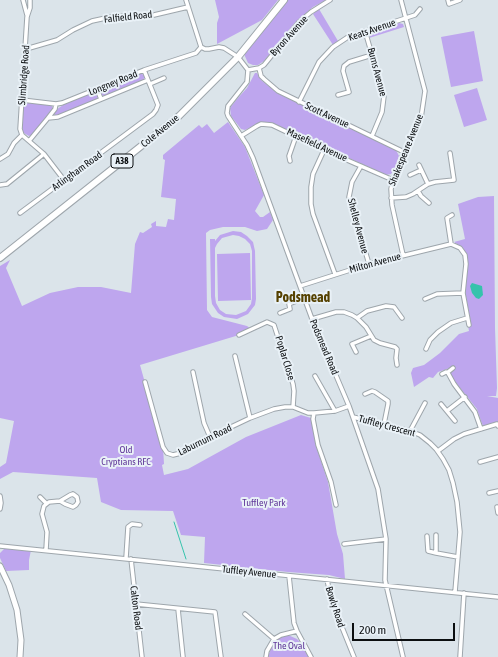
<!DOCTYPE html>
<style>
body{margin:0}
#map{position:relative;width:498px;height:657px;overflow:hidden;background:#dbe4ea;font-family:"Asap Condensed",sans-serif}
canvas{display:block}
.scale{position:absolute;left:352px;top:623px;width:103px;height:18px;box-sizing:border-box;border:2px solid #0b0e10;border-top:0;padding-left:5px;font-size:12px;line-height:14px;white-space:nowrap;color:#0b0e10;-webkit-text-stroke:3px #e9f1f7;paint-order:stroke}
</style>
<div id="map">
<canvas width="498" height="657"></canvas>
<div class="scale">200 m</div>
</div>
<script>
const ctx = document.querySelector('canvas').getContext('2d');
ctx.lineJoin = 'round';
function fillPath(path, color) { ctx.fillStyle = color; ctx.fill(path, 'evenodd'); }
const poly = rows => new Path2D(rows.map(r => 'M' + r).join(''));
function strokePath(path, color, width, dash) { ctx.strokeStyle = color; ctx.lineWidth = width; ctx.lineCap = dash ? 'butt' : 'round'; ctx.setLineDash(dash || []); ctx.stroke(path); }
function label(font, color, halo, rows, align = 'center') {
  ctx.font = font + ' "Asap Condensed",sans-serif'; ctx.lineWidth = 4; ctx.setLineDash([]); ctx.textBaseline = 'middle'; ctx.strokeStyle = halo; ctx.fillStyle = color; for (const [text, x, y, turn = 0] of rows) {
    ctx.save(); ctx.translate(x, y); ctx.rotate((+turn || 0) * Math.PI / 180); ctx.textAlign = isNaN(turn) ? turn : align; if (halo) ctx.strokeText(text, 0, 0); ctx.fillText(text, 0, 0); ctx.restore();
  }
}
fillPath(poly([
 [215,0,278,0,262,20,217,44,217,23,219,17],
 [287,0,326,0,313,7,294,24,264,61,258,65,253,65,248,63,244,54],
 [319,9,338,41,333,45,313,14],
 [399,23,403,24,404,27,369,38,372,32],
 [474,31,483,81,451,87,441,37],
 [140,73,142,74,145,76,143,81,104,96,101,95,102,89],
 [255,73,257,73,261,80,277,93,396,150,399,156,394,170,391,174,386,175,272,123,260,123,245,130,241,129,231,116,230,108,237,99,247,88],
 [477,88,487,120,464,127,454,95],
 [93,92,97,94,98,97,97,99,59,115,54,115,56,110,63,105],
 [28,102,51,105,53,108,32,135,29,136,22,132,22,128,23,105],
 [228,122,245,147,264,195,255,211,260,217,263,217,270,212,273,220,267,229,257,231,245,227,223,227,210,230,206,233,207,310,212,317,247,326,251,329,239,335,140,365,163,447,164,464,162,465,164,475,188,469,246,437,301,415,311,418,316,446,328,482,337,534,343,554,345,579,329,575,288,572,204,563,205,537,181,535,173,511,121,510,101,502,97,478,13,472,0,479,0,467,6,463,14,421,0,418,0,266,10,260,6,268,22,306,50,293,78,287,101,287,131,293,135,244,140,232,143,233,152,227,151,224,156,221,156,226,166,227,168,219,174,220,176,199,161,197,165,160,163,159,163,155,199,125,202,128,207,124,214,133],
 [494,196,495,328,497,388,496,396,487,396,498,398,498,422,485,426,483,426,481,421,477,409,452,378,450,373,453,367,438,372,433,378,429,377,414,387,411,373,413,368,424,365,440,353,459,334,469,331,468,326,471,324,465,291,468,258,463,248,454,242,465,239,458,204,478,197],
 [233,231,241,232,247,236,253,242,255,251,256,299,255,305,248,314,237,319,224,317,218,313,212,304,211,297,210,239,215,239,215,241,220,235],
 [233,235,239,236,245,239,250,244,252,251,252,298,251,304,246,311,236,315,226,314,220,310,216,303,215,296,215,248,217,244,222,238],
 [250,253,251,300,218,301,217,254],
 [5,548,31,550,29,560,29,570,6,571,0,558,0,553],
 [288,635,297,639,302,644,309,657,268,657,271,648,278,639,283,636]
]), '#bea6ee');
fillPath(poly([
 [472,283,482,286,483,295,479,299,476,298,472,293,470,286]
]), '#35c3ac');
strokePath(poly([
 [174,522,186,559]
]), '#35c3ac', 1);
const street = poly([
 [23,0,27,15],
 [30,0,30,8,27,17,20,129,22,135,44,154,64,180],
 [186,0,201,47,205,49,209,49,219,47,224,48,238,57,248,70,247,82,228,106,227,113,228,116,247,145,253,158,312,319,349,406,378,489,386,539,385,580,403,657],
 [401,0,425,91,421,118,404,152,393,180,391,189,392,205,403,255],
 [448,0,449,4,460,0],
 [365,31,384,96,382,112,372,136],
 [26,49,57,40,73,30,92,21,115,16,154,15,188,7],
 [259,68,261,76,264,79,278,91,404,152],
 [248,70,259,68,264,65,299,22,311,12,330,0],
 [150,84,164,78],
 [97,89,101,99],
 [338,95,349,92,343,71,344,66,349,62,372,55],
 [22,100,56,104,62,103,144,70,196,53,201,47],
 [299,102,319,62,333,47,348,37,415,15,420,9],
 [48,118,55,109,56,104],
 [241,136,257,126,261,124,272,125,324,150,393,180],
 [29,141,48,118,58,117,148,80],
 [324,150,313,174,311,187,311,204,313,214,335,274],
 [0,159,8,154,14,143,22,135],
 [290,161,289,156,296,136],
 [419,165,428,184],
 [361,166,352,182,349,197,369,264],
 [410,175,421,170],
 [0,185,7,184,44,154],
 [418,191,421,196,429,203],
 [391,198,406,197,413,194,428,184,435,182,454,180,450,153],
 [20,213,153,114,156,110,158,105,144,70],
 [451,244,447,218,452,215],
 [300,286,369,264,451,244,460,248,465,255,466,264,463,293,469,325],
 [425,299,437,294,463,293],
 [280,313,290,309,289,304,304,298],
 [357,318,367,311,386,306,394,307,402,318],
 [312,319,336,312,344,312,352,315,357,318,366,327,374,340,380,343,395,347,397,349,396,358,397,365],
 [239,335,267,322,274,325,293,384,294,391,293,407],
 [426,349,430,340,438,332,451,323,467,318],
 [356,352,352,344,371,336],
 [235,356,250,418],
 [193,372,204,423,210,437],
 [448,372,453,368],
 [442,374,446,372,448,373,454,384,475,412,481,429],
 [315,376,335,411],
 [145,382,163,447,167,453,173,455,181,453,210,437,250,418,274,409,285,407,293,407,308,413,314,413],
 [365,394,372,391,375,392,388,401,388,404,384,424],
 [441,404,455,421],
 [447,411,465,397],
 [353,417,410,431,420,435,430,443,436,449,443,459,449,470,453,483,457,502,460,532,455,592],
 [410,431,425,403],
 [438,451,454,439,464,434,497,424,498,426],
 [480,462,498,457],
 [489,493,498,491],
 [73,494,77,497,78,502,76,505,73,507,65,504,60,501,70,495,73,494],
 [0,496,1,503,0,509],
 [40,497,46,503],
 [336,505,331,482,318,445,313,419,314,413,335,411,349,406],
 [497,507,498,513],
 [436,535,436,553],
 [427,536,428,551,436,553,458,557],
 [344,544,386,539],
 [0,546,498,597],
 [46,550,47,532,42,514,44,506,49,502,60,501],
 [126,558,128,527,132,524,140,525],
 [131,559,142,657],
 [289,576,294,623,297,631,311,657],
 [327,579,331,600,354,657],
 [136,604,215,612,221,657],
 [178,609,183,657],
 [245,614,274,639],
 [266,657,267,651,274,639,281,635,297,631],
 [460,657,464,593]
]);
const secondary = poly([
 [0,566,9,585,17,610,21,640,20,657]
]);
const highway = poly([
 [0,258,179,116,238,57,284,0]
]);
strokePath(street, '#9ea6ac', 5.5);
strokePath(secondary, '#9ea6ac', 7);
strokePath(highway, '#9ea6ac', 8);
strokePath(street, '#fff', 3.5);
strokePath(secondary, '#fff', 5);
strokePath(highway, '#fff', 6);
for (const [x, y, w] of [
 [122,161,22]
]) { const box = new Path2D(); box.roundRect(x - w / 2, y - 7, w, 14, 3); ctx.fillStyle = '#e9f1f7'; ctx.fill(box); strokePath(box, '#0b0e10', 1); }
label('bold 9px', '#0b0e10', null, [
 ["A38",122,161]
]);
label('10px', '#0b0e10', '#e9f1f7', [
 ["Falfield Road",128,17,-6],
 ["Keats Avenue",372,30,-19],
 ["Byron Avenue",289,36,-48],
 ["Burns Avenue",377,72,75],
 ["Slimbridge Road",24,75,-86],
 ["Longney Road",113,83,-22],
 ["Scott Avenue",327,115,25],
 ["Cole Avenue",160,131,-39],
 ["Masefield Avenue",317,145,25],
 ["Shakespeare Avenue",406,150,-68],
 ["Arlingham Road",77,171,-36],
 ["Shelley Avenue",358,226,75],
 ["Milton Avenue",375,263,-15],
 ["Podsmead Road",324,347,67],
 ["Poplar Close",285,358,73],
 ["Tuffley Crescent",387,426,15],
 ["Laburnum Road",205,440,-26],
 ["Tuffley Avenue",249,572,6],
 ["Bowly Road",335,607,72],
 ["Calton Road",136,608,83]
]);
label('10px', '#61399a', '#e9f1f7', [
 ["Old",126,450],
 ["Cryptians RFC",126,462],
 ["Tuffley Park",264,503],
 ["The Oval",289,646]
]);
label('bold 14px', '#554100', '#e9f1f7', [
 ["Podsmead",303,298]
]);
</script>
